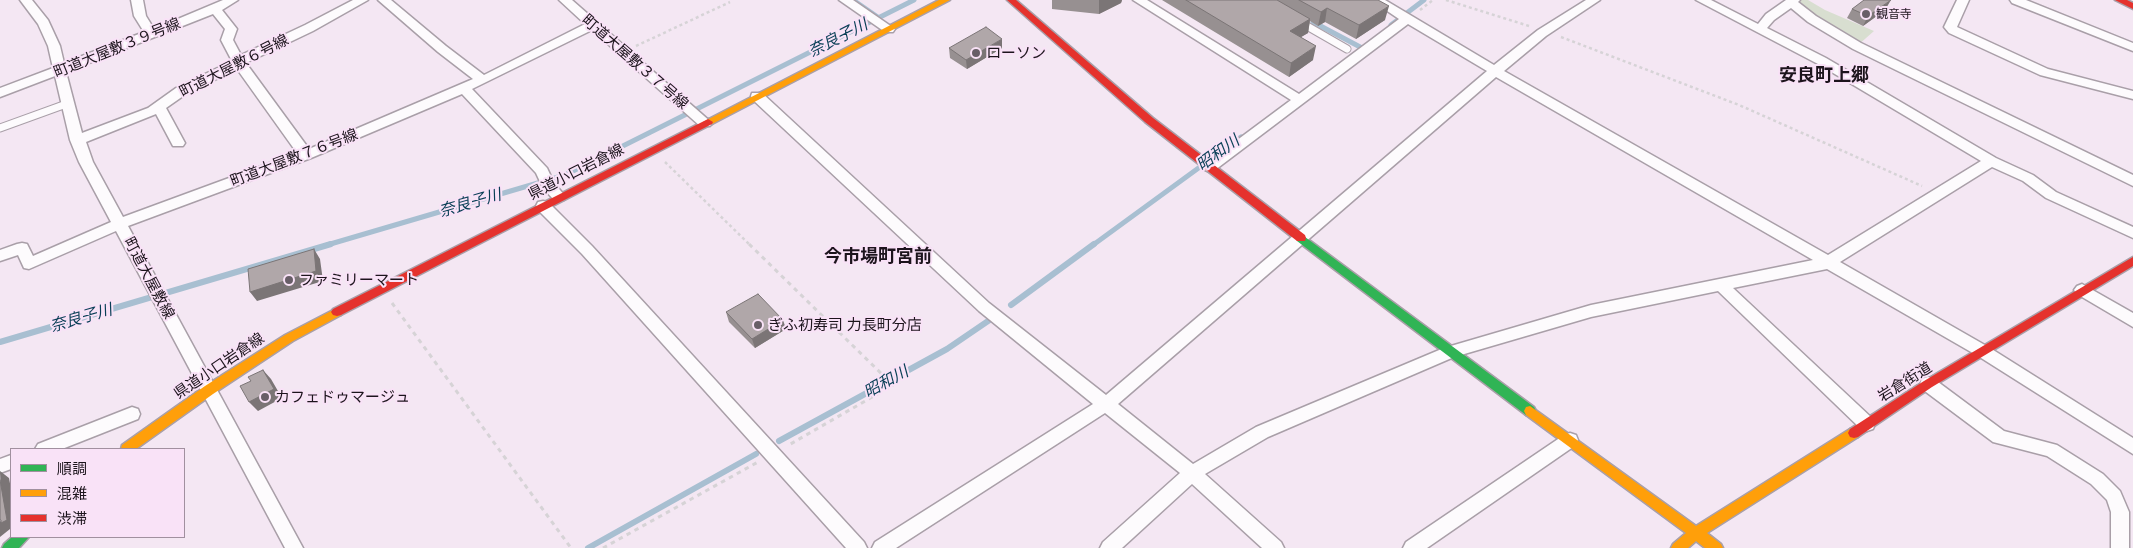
<!DOCTYPE html>
<meta charset="utf-8">
<style>
body{margin:0}
#map{position:relative;width:2133px;height:548px;overflow:hidden;background:#f4e7f3;font-family:"Golos Text","Noto Sans JP",sans-serif}
canvas{display:block}
.legend{position:absolute;left:10px;top:448px;width:175px;height:90px;box-sizing:border-box;background:#f9e2f7;border:1px solid #a1909f;margin:0;padding:6px 9px;list-style:none;font-size:15px;color:#1c141c}
.legend li{display:flex;align-items:center;gap:10px;height:25px}
.legend b{width:25px;border:1px solid #a1909f}
</style>
<div id="map">
<canvas width="2133" height="548"></canvas>
<ul class="legend">
<li><b style="height:6px;background:#30b455"></b>順調</li>
<li><b style="height:6px;background:#ff9f0a"></b>混雑</li>
<li><b style="height:6px;background:#e5322d"></b>渋滞</li>
</ul>
</div>
<script>
const ctx = document.querySelector('canvas').getContext('2d');
ctx.lineJoin = 'round';
function fillPath(path, color) { ctx.fillStyle = color; ctx.fill(path, 'evenodd'); }
const poly = rows => new Path2D(rows.map(r => 'M' + r).join(''));
function strokePath(path, color, width, dash) { ctx.strokeStyle = color; ctx.lineWidth = width; ctx.lineCap = dash ? 'butt' : 'round'; ctx.setLineDash(dash || []); ctx.stroke(path); }
function label(font, color, halo, rows, align = 'center') {
  ctx.font = font + ' "Golos Text","Noto Sans JP",sans-serif'; ctx.lineWidth = 4; ctx.setLineDash([]); ctx.textBaseline = 'middle'; ctx.strokeStyle = halo; ctx.fillStyle = color; for (const [text, x, y, turn = 0] of rows) {
    ctx.save(); ctx.translate(x, y); ctx.rotate((+turn || 0) * Math.PI / 180); ctx.textAlign = isNaN(turn) ? turn : align; if (halo) ctx.strokeText(text, 0, 0); ctx.fillText(text, 0, 0); ctx.restore();
  }
}
fillPath(poly([
 [1794,0,1808,0,1825,10,1874,31,1857,46]
]), '#d8ded0');
strokePath(poly([
 [853,0,879,18],
 [1313,22,1362,48],
 [1391,25,1424,0],
 [327,245,565,175,914,0],
 [1093,245,1241,137]
]), '#a8bfd1', 5);
strokePath(poly([
 [1011,305,1094,244],
 [0,342,331,244],
 [779,441,947,349,991,319],
 [588,548,756,454]
]), '#a8bfd1', 6);
const lane = poly([
 [1300,22,1347,49],
 [0,128,69,103]
]);
const street = poly([
 [20,0,32,0,48,20,60,46,64,63,144,32,134,16,131,0,143,0,146,16,154,29,223,0,238,0,222,10,237,29,233,40,241,55,305,25,353,0,368,0,313,31,246,63,309,149,473,79,438,52,378,0,391,0,446,46,484,75,585,24,559,0,572,0,712,123,710,126,700,126,592,30,472,89,547,168,554,183,566,197,564,200,554,200,543,188,536,173,462,94,311,158,128,226,303,548,285,548,116,231,29,269,24,268,18,255,0,261,0,250,17,244,22,243,27,244,33,256,111,222,79,162,70,140,55,76,0,97,0,88,53,68,48,46,38,24,20,0],
 [213,14,225,29,221,40,232,61,176,88,148,108,82,133,66,72,213,14],
 [237,69,297,153,123,217,93,162,86,142,156,114,173,146,183,146,185,143,166,108,186,94,237,69],
 [839,0,853,0,895,29,893,32,885,32,839,0],
 [1133,0,1147,0,1299,94,1399,19,1371,0,1385,0,1494,65,1538,30,1586,0,1600,0,1546,36,1504,71,1828,255,1981,161,1818,64,1696,0,1711,0,1758,24,1766,14,1786,0,1800,0,1798,2,1816,16,1861,43,2133,175,2133,186,1853,49,1808,22,1791,8,1774,20,1767,28,1826,58,1996,158,2033,175,2056,192,2133,227,2133,238,2046,198,2023,181,1992,167,1840,262,1990,348,2133,438,2133,454,1978,356,1827,269,1733,288,1873,419,1875,424,1873,429,1867,431,1861,429,1718,291,1591,317,1454,357,1268,437,1205,474,1281,542,1284,548,1262,548,1192,484,1122,548,1100,548,1103,542,1180,473,1105,413,896,548,872,548,875,542,1093,404,979,311,752,99,751,96,752,93,762,93,989,303,1106,395,1487,71,1408,24,1215,170,1210,172,1205,170,1203,167,1205,164,1291,100,1133,0],
 [1496,77,1813,260,1591,305,1444,348,1256,427,1193,464,1118,404,1496,77],
 [1957,0,1969,0,1957,27,2048,69,2133,91,2133,99,2040,75,1949,33,1944,27,1957,0],
 [2010,0,2026,0,2133,43,2133,51,2012,3,2010,0],
 [543,201,548,202,592,246,864,542,867,548,846,548,582,254,538,210,536,206,538,202,543,201],
 [2082,284,2133,313,2133,327,2077,294,2074,290,2077,286,2082,284],
 [1928,377,1934,379,2004,431,2057,445,2103,474,2120,491,2129,512,2129,548,2111,548,2111,512,2107,500,2091,484,2047,456,1993,442,1922,389,1920,384,1922,379,1928,377],
 [132,407,138,409,140,414,138,419,62,449,35,449,38,444,132,407],
 [1570,433,1576,435,1578,440,1576,445,1427,548,1403,548,1406,542,1564,435,1570,433],
 [11,455,11,469,0,473,0,459,11,455]
]);
const fast = poly([
 [1301,234,1534,407,1536,411,1534,415,1530,416,1526,415,1297,241,1296,238,1301,234],
 [12,537,29,537,19,548,2,548,4,544,12,537]
]);
const slow = poly([
 [939,0,950,0,712,124,704,124,703,122,939,0],
 [337,308,341,309,343,312,341,315,293,341,213,394,136,449,121,449,122,445,205,386,285,335,337,308],
 [1530,406,1696,526,1850,429,1854,428,1858,429,1860,433,1858,437,1707,533,1721,544,1723,548,1705,548,1696,541,1688,548,1671,548,1673,544,1686,533,1526,415,1524,411,1526,407,1530,406]
]);
const jam = poly([
 [1007,0,1016,0,1153,118,1305,235,1306,238,1305,241,1297,241,1145,122,1007,0],
 [2115,0,2127,0,2133,3,2133,9,2115,0],
 [708,119,713,122,712,124,341,315,337,316,333,315,331,312,333,309,708,119],
 [2133,257,2133,266,1932,387,1858,437,1854,438,1850,437,1848,433,1850,429,1924,381,2133,257]
]);
strokePath(lane, '#a99fa8', 9);
strokePath(street, '#a99fa8', 3);
strokePath(fast, '#a99fa8', 3);
strokePath(slow, '#a99fa8', 3);
strokePath(jam, '#a99fa8', 3);
strokePath(poly([
 [1446,0,1529,26],
 [1420,10,1433,0],
 [1561,37,1739,105,1922,186],
 [636,46,730,2],
 [665,162,750,245]
]), '#d6d3d6', 2.5, [3, 3]);
strokePath(poly([
 [749,244,893,385,787,446],
 [392,303,571,548],
 [603,548,758,462]
]), '#d6d3d6', 3, [4.5, 4.5]);
strokePath(lane, '#fdfbfd', 7);
fillPath(street, '#fdfbfd');
fillPath(fast, '#30b455');
fillPath(slow, '#ff9f0a');
fillPath(jam, '#e5322d');
fillPath(poly([
 [1052,0,1122,0,1121,3,1099,14,1052,9],
 [1162,0,1378,0,1385,20,1356,39,1325,22,1318,26,1310,21,1308,33,1300,37,1313,60,1289,77],
 [1852,9,1885,10,1863,26,1847,18],
 [949,48,1002,48,967,69,950,58],
 [726,312,786,329,755,348,729,322]
]), '#979091');
fillPath(poly([
 [1099,0,1122,0,1121,3,1099,14],
 [1891,0,1885,10,1863,26,1868,16],
 [1389,6,1385,20,1356,39,1359,25],
 [1327,8,1325,22,1318,26,1321,12],
 [1310,19,1308,33,1288,45,1290,31],
 [1002,39,1002,48,967,69,966,60],
 [1316,46,1313,60,1289,77,1291,63],
 [314,249,320,259,323,281,257,301,250,292],
 [783,320,786,329,755,348,752,339],
 [263,370,271,379,282,398,258,411,249,402],
 [0,471,9,478,11,489,11,530,10,529,0,537,0,521,2,522]
]), '#7b7576');
const building = poly([
 [1186,0,1277,0,1310,19,1290,31,1316,46,1291,63,1186,0],
 [1299,0,1378,0,1389,6,1359,25,1327,8,1321,12,1299,0],
 [1864,0,1891,0,1868,16,1852,9,1864,0],
 [986,27,1002,39,966,60,949,48,986,27],
 [314,249,316,271,250,292,248,269,314,249],
 [758,294,783,320,752,339,726,312,758,294],
 [263,370,274,389,249,402,240,386,251,381,248,377,263,370],
 [0,480,7,520,1,523,1,520,0,520,0,480]
]);
fillPath(building, '#b0a7a9');
strokePath(building, '#7b7576', 1);
for (const [x, y, r, color] of [
 [1866,14,5,"#685e67"],
 [976,53,5,"#685e67"],
 [289,280,5,"#685e67"],
 [758,325,5,"#685e67"],
 [265,397,5,"#685e67"]
]) { const dot = new Path2D(); dot.arc(x, y, r, 0, 2 * Math.PI); ctx.fillStyle = color; ctx.fill(dot); strokePath(dot, '#f9e2f7', 2); }
label('12px', '#1c141c', '#f9e2f7', [
 ["観音寺",1876,14]
], 'left');
label('15px', '#1c141c', '#f9e2f7', [
 ["町道大屋敷３９号線",117,48,-22],
 ["町道大屋敷３７号線",635,62,41],
 ["町道大屋敷６号線",234,66,-27],
 ["町道大屋敷７６号線",294,158,-21],
 ["県道小口岩倉線",576,172,-27],
 ["町道大屋敷線",149,278,62],
 ["県道小口岩倉線",219,366,-34],
 ["岩倉街道",1905,382,-32]
]);
label('15px', '#1c141c', '#f9e2f7', [
 ["ローソン",986,53],
 ["ファミリーマート",299,280],
 ["ぎふ初寿司 力長町分店",768,325],
 ["カフェドゥマージュ",275,397]
], 'left');
label('italic 16px', '#083e55', '#f9e2f7', [
 ["奈良子川",838,38,-27],
 ["昭和川",1218,153,-36],
 ["奈良子川",470,203,-16],
 ["奈良子川",81,318,-16],
 ["昭和川",886,382,-29]
]);
label('bold 18px', '#1c141c', '#f9e2f7', [
 ["安良町上郷",1824,75],
 ["今市場町宮前",878,256]
]);
</script>
